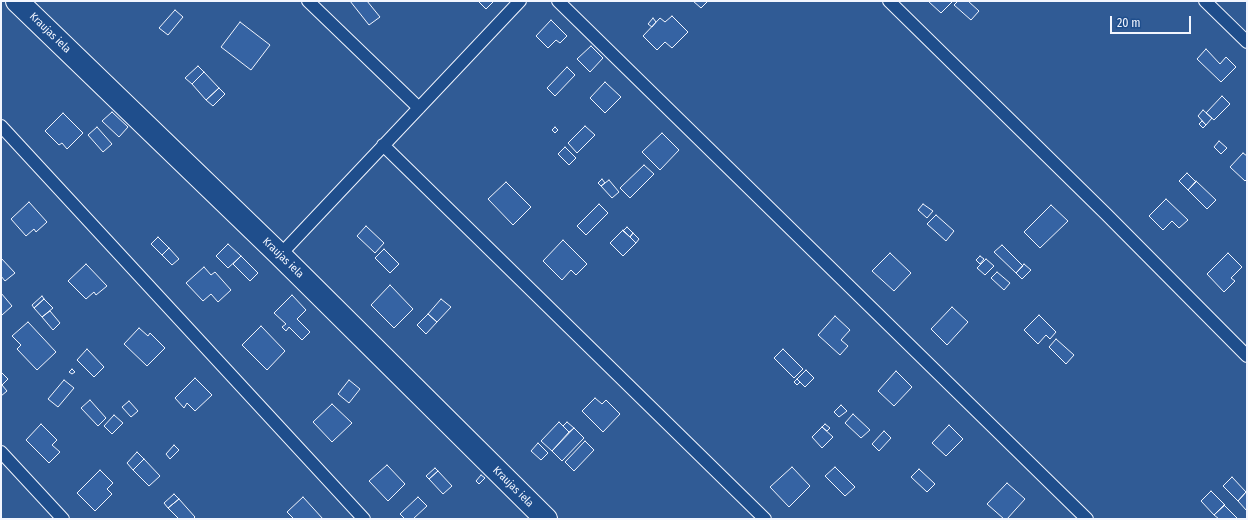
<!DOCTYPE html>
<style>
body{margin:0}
#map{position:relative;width:1248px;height:520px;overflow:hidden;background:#1f4e8c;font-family:"Fira Sans Condensed",sans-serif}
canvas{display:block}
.frame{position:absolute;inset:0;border:2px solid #f2f6ff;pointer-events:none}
.scale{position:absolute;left:1110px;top:16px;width:81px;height:18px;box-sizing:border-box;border:2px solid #f2f6ff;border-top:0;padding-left:5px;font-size:12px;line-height:14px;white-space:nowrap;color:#f2f6ff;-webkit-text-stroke:3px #1f4e8c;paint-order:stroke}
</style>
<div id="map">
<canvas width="1248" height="520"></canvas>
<div class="frame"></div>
<div class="scale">20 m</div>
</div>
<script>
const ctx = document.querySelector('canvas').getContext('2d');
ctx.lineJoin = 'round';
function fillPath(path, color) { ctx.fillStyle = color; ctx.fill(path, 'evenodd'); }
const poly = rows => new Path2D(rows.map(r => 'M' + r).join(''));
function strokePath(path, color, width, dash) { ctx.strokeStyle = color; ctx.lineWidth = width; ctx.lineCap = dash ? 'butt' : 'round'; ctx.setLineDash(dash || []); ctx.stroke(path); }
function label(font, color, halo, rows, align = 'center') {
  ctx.font = font + ' "Fira Sans Condensed",sans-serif'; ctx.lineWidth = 3; ctx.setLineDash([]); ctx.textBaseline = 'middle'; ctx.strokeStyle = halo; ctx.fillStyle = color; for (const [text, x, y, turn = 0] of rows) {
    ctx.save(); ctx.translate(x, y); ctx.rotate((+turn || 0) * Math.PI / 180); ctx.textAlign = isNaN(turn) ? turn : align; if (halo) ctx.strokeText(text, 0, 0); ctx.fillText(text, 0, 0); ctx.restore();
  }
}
const built = poly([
 [1,1,1247,1,1247,519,1,519,1,1]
]);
fillPath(built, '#305b95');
strokePath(built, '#a8bbd7', 1);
const building = poly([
 [350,1,367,1,380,17,369,25,350,1],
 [478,1,494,1,486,9,478,1],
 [693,1,708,1,701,8,693,1],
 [928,1,953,1,941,13,928,1],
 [958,1,968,1,979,11,971,20,954,5,958,1],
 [175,10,183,17,168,35,159,28,175,10],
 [672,16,688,32,672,48,665,42,657,50,643,36,660,18,665,22,672,16],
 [653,18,656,22,652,27,648,24,653,18],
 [551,20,567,36,560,43,556,40,548,48,536,36,551,20],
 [240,22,270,45,251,70,221,47,240,22],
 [591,46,603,58,590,72,577,59,591,46],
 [1206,49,1220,64,1226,57,1236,67,1221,82,1197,59,1206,49],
 [198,66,204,72,192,84,185,78,198,66],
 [567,67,575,75,555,96,547,88,567,67],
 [204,72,219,88,206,100,192,84,204,72],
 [605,82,621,97,605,113,590,98,605,82],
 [219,88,225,94,213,106,206,100,219,88],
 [1222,96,1230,104,1214,120,1206,113,1222,96],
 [1203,110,1212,118,1206,125,1198,116,1203,110],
 [112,112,128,127,119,137,102,121,112,112],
 [63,113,83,133,67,149,62,143,59,145,45,131,63,113],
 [1202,121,1206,125,1203,128,1199,124,1202,121],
 [585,126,595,135,577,153,568,143,585,126],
 [97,127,112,144,103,152,88,135,97,127],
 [555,127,558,130,555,133,552,130,555,127],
 [662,133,679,150,660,170,642,152,662,133],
 [1219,141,1227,148,1221,154,1214,147,1219,141],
 [565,147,576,158,569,165,558,154,565,147],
 [1243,153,1247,156,1247,179,1245,181,1230,167,1243,153],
 [644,165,654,174,630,198,620,188,644,165],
 [1187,173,1196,182,1188,190,1179,181,1187,173],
 [602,179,605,183,601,186,598,183,602,179],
 [609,180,619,192,612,198,601,186,609,180],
 [1196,181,1216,200,1207,209,1188,190,1196,181],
 [506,182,531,207,513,225,488,199,506,182],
 [1166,199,1188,220,1179,228,1172,221,1163,230,1149,216,1166,199],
 [29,202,47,222,36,232,34,229,26,236,11,219,29,202],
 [599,204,608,213,586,235,577,226,599,204],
 [923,204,933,211,927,218,918,210,923,204],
 [1051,205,1068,221,1040,248,1024,232,1051,205],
 [936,215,954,231,946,241,927,224,936,215],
 [366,226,384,243,375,253,357,236,366,226],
 [627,227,633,233,630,237,623,231,627,227],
 [623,230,636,243,623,256,610,243,623,230],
 [633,233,639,239,636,243,630,237,633,233],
 [158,237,169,248,162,255,151,244,158,237],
 [563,240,587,264,576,275,571,270,562,280,543,261,563,240],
 [228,244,241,256,228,268,216,256,228,244],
 [1002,245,1023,266,1016,273,994,252,1002,245],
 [169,248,179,259,172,265,162,255,169,248],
 [384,249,399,264,390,273,375,258,384,249],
 [890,253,911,273,894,291,872,271,890,253],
 [1228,253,1242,267,1231,278,1235,281,1224,292,1207,274,1228,253],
 [241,256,258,273,250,281,233,264,241,256],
 [980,256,984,259,980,264,976,260,980,256],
 [1,258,15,273,5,281,1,276,1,258],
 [986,259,994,266,985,275,977,268,986,259],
 [86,264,107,286,96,295,94,292,86,299,68,281,86,264],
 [1024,264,1031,270,1022,279,1016,273,1024,264],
 [204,267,211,275,215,272,231,290,218,302,211,294,203,301,186,283,204,267],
 [997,272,1010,283,1004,290,991,278,997,272],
 [390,285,413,309,394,328,371,305,390,285],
 [1,293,12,306,2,315,1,314,1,293],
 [292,295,306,310,297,319,310,332,302,340,289,327,286,331,282,327,286,324,274,313,292,295],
 [42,296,44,299,34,308,32,305,42,296],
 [44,299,53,308,42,317,34,308,44,299],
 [441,299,451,307,437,322,428,314,441,299],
 [952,307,968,322,947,345,931,329,952,307],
 [50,311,60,323,53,330,42,317,50,311],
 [428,314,437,322,426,334,417,325,428,314],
 [1039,315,1056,332,1050,339,1046,335,1038,344,1024,330,1039,315],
 [835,316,850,330,841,340,848,346,840,355,818,335,835,316],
 [28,322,56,352,37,370,17,349,21,345,12,336,28,322],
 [261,326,285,351,267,370,242,345,261,326],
 [139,328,148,336,150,333,165,348,147,366,124,344,139,328],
 [1056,339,1074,355,1066,364,1049,347,1056,339],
 [87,349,104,367,94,377,77,360,87,349],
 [783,349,803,369,794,378,774,358,783,349],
 [72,369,75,372,72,374,69,372,72,369],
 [806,370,814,378,805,387,797,379,806,370],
 [896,371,912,387,894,406,878,391,896,371],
 [1,372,8,379,2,385,7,391,1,396,1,372],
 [195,378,212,395,195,411,187,403,184,408,175,398,195,378],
 [797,379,800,382,797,385,794,382,797,379],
 [64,380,74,388,58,407,48,399,64,380],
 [349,380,360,389,349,403,338,394,349,380],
 [595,398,602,404,606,400,620,414,603,432,582,411,595,398],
 [90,400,106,418,98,426,81,408,90,400],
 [129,401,138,411,131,417,122,407,129,401],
 [332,404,352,423,332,442,313,422,332,404],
 [841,405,847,411,839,417,834,412,841,405],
 [853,414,870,430,861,438,845,423,853,414],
 [114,415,123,423,112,434,104,426,114,415],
 [559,422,569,432,552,451,541,441,559,422],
 [567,422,574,428,569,432,563,426,567,422],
 [41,424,57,440,52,445,60,452,49,463,26,440,41,424],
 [825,424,830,428,827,431,822,427,825,424],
 [949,425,963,439,946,456,932,443,949,425],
 [822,427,833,437,822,448,812,437,822,427],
 [574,428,584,438,562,461,552,451,574,428],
 [884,431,891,438,879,451,872,444,884,431],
 [585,441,594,450,574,471,565,462,585,441],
 [538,443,548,453,541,460,531,451,538,443],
 [174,445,179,450,170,459,166,454,174,445],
 [137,452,144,459,133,470,127,463,137,452],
 [144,459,160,476,149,486,133,470,144,459],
 [387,465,405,484,388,501,369,481,387,465],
 [792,467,810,486,789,507,770,487,792,467],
 [835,467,855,487,845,496,825,476,835,467],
 [435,468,438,471,429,479,426,476,435,468],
 [919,469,935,484,927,492,911,477,919,469],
 [100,470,113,483,107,489,112,494,95,511,77,493,100,470],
 [438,471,452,486,443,494,429,479,438,471],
 [481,475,485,478,479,484,476,481,481,475],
 [1232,477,1246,492,1238,501,1223,486,1232,477],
 [1007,483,1025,499,1007,519,1004,519,987,504,1007,483],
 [1211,491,1225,505,1214,515,1201,501,1211,491],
 [1246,492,1247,493,1247,511,1238,501,1246,492],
 [174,494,179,499,168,508,164,503,174,494],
 [303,497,323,519,294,519,287,512,303,497],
 [418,497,427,506,413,519,405,519,400,514,418,497],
 [179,499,195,517,193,519,179,519,168,508,179,499],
 [1224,505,1238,519,1219,519,1214,515,1224,505]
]);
fillPath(building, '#3563a3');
strokePath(building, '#f2f6ff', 1);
const service = poly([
 [308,1,419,108],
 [558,1,1087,519],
 [889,1,1106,214,1247,356],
 [1205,1,1247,42],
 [1,126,364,519],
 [383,145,765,519],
 [280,255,520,1],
 [1,452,63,519]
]);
const minor = poly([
 [17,1,280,255,546,519]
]);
strokePath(service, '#f2f6ff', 14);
strokePath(minor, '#f2f6ff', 24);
strokePath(service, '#1f4e8c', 12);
strokePath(minor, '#1f4e8c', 22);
label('11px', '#f2f6ff', '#1f4e8c', [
 ["Kraujas iela",50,33,44],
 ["Kraujas iela",283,258,44],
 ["Kraujas iela",513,487,45]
]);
</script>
